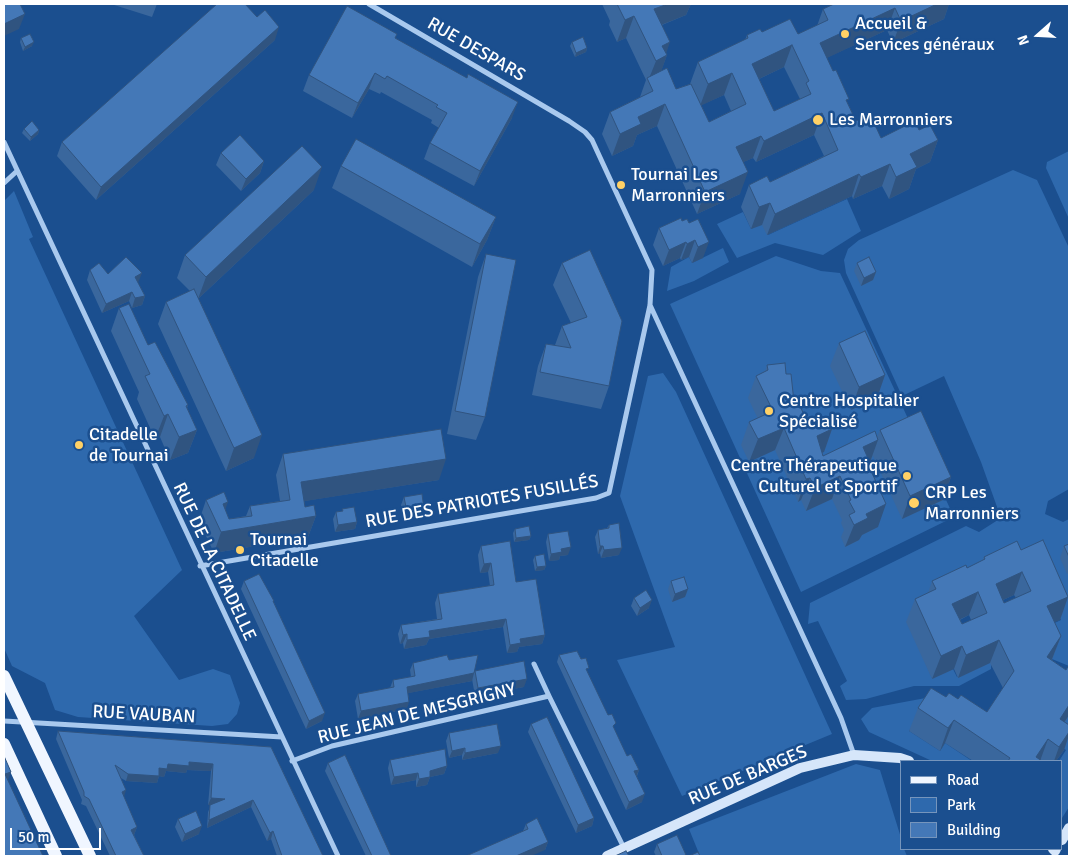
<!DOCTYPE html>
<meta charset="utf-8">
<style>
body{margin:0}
#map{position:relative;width:1073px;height:860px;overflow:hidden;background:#1b4f8f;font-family:Signika,sans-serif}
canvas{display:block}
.frame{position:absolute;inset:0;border:5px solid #fff;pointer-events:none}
.legend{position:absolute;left:900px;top:760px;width:162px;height:90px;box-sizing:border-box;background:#1b4f8f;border:1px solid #7695bc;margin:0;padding:6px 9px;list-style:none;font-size:15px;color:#fff}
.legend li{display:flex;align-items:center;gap:10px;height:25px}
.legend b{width:25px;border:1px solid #7695bc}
.north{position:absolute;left:1013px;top:10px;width:50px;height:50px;-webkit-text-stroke:4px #1b4f8f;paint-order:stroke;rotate:251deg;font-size:14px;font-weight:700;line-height:20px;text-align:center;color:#fff}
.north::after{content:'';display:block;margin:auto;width:18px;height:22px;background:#fff;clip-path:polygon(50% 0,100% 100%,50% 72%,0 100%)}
.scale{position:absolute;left:10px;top:828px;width:91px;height:22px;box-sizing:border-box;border:2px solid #fff;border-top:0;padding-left:6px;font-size:15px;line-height:18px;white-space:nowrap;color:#fff;-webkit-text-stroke:4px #1b4f8f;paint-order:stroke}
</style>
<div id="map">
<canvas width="1073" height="860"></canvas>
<div class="frame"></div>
<ul class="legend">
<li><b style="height:6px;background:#f0f6ff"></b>Road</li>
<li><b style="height:14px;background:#2e69ad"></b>Park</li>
<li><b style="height:14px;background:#4478b7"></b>Building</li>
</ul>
<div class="north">N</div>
<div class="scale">50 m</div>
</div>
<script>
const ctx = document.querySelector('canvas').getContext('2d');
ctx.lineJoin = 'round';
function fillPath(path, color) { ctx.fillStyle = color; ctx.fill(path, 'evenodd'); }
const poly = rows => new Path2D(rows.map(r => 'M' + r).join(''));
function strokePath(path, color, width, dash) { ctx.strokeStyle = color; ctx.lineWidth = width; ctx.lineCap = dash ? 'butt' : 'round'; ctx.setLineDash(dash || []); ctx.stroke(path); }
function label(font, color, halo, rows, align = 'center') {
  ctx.font = font + ' Signika,sans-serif'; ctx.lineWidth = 5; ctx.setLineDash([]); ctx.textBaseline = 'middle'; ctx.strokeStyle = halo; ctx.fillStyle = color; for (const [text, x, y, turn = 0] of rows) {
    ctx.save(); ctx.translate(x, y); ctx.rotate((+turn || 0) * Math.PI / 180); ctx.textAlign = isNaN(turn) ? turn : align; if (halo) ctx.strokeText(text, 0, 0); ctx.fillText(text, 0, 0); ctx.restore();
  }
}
fillPath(poly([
 [1069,151,1069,219,1046,168,1047,162],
 [1013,170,1037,180,1069,248,1069,489,1048,501,1045,514,1063,522,1069,519,1069,666,1052,659,1039,630,1061,620,1035,562,917,643,932,678,953,669,957,677,991,662,991,669,959,686,914,686,866,699,846,700,840,686,847,681,818,621,808,624,810,603,966,526,979,532,1001,518,981,462,944,376,902,396,846,273,844,260,848,249,859,240],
 [14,191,33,237,29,239,182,570,134,616,179,680,213,669,230,675,240,703,237,714,228,724,212,726,78,717,55,710,45,683,12,666,4,648,4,201],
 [847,199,861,231,823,255,775,243,737,258,717,224,743,212,751,229,764,223,768,235],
 [723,248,729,262,694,281,667,291,671,267,689,257,692,263],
 [776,256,821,271,840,273,954,517,801,592,670,304],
 [663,373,676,392,832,734,682,796,617,660,675,647,620,496,648,376],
 [931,697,909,731,940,751,945,743,972,761,932,761,869,732,861,719,872,708],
 [1069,713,1069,807,1062,818,1062,761,1059,761,1066,750,1052,740],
 [856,764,880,770,902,841,902,849,904,849,907,856,700,856,689,829]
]), '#2e69ad');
strokePath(poly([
 [4,142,338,856],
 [4,183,17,171],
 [650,305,841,718,854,755],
 [200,566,596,498,609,493,650,305,652,270,592,140,585,132,569,121,369,4],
 [534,664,549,696],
 [4,721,282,737],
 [292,761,332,746,549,696,624,848]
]), '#a9c9ee', 5);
strokePath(poly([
 [1062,840,1069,828],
 [1053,849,1055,851,1056,849],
 [607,856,800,768,854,755,900,758,909,761]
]), '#d6e6fa', 10);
strokePath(poly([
 [4,676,90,856],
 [4,744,56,856]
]), '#f0f6ff', 12);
fillPath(poly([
 [111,4,157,4,152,17],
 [602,4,691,4,686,15,662,25,666,53,667,55,661,71,676,89,690,84,698,62,745,40,747,35,762,32,798,34,817,26,823,9,949,4,944,19,893,43,887,30,826,58,856,121,881,138,919,130,938,140,930,162,916,169,909,189,889,199,882,186,853,199,852,196,767,235,762,225,751,229,741,207,749,185,770,182,824,156,814,135,756,162,753,158,743,162,740,194,697,214,657,126,637,135,633,146,612,156,602,134,610,112,640,97,646,80,626,38,617,42,609,25,610,21],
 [784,67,800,99,774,111,759,79],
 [724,95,731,111,709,122,701,105],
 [397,34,395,38,512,118,474,186,424,159,430,143,439,128,431,123,432,120,381,92,380,94,369,89,352,118,303,91,309,75],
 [21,38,32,46,23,51,20,42],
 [275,40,96,200,57,156,62,142],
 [572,42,587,48,586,52,575,57,570,46],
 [24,129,39,130,38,134,30,141,22,133],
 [221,153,264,161,260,173,241,191,216,165],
 [341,166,496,217,487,240,472,267,332,188],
 [314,190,198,299,254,458,226,471,158,324,166,302,190,291,177,278,185,255],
 [687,219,703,258,692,263,689,257,681,260,680,258,663,266,653,245,659,228,682,221],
 [590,250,609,386,601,409,532,395,538,366,546,344,555,345,562,326,571,323,553,285,562,263],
 [486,254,485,417,476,440,447,434,478,277],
 [857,263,876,272,873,280,861,286,854,271],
 [90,270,108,274,138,283,145,296,142,305,132,308,129,301,102,313,87,280],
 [119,308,188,405,187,408,197,430,188,453,170,460,160,437,155,439,137,399,139,392,111,331],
 [839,343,885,375,877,398,851,410,830,366],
 [767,365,786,374,794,402,809,425,832,429,824,452,822,453,823,456,877,437,880,430,951,477,943,500,902,519,873,456,870,462,874,472,873,476,878,527,862,535,859,540,845,547,841,537,844,530,841,523,842,520,832,499,806,511,801,500,798,502,775,450,749,462,741,445,749,422,758,419,748,398,756,376,765,371],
 [283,454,439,480,304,501,305,507,316,516,308,537,214,553,199,521,206,500,229,519,246,516,250,506,280,501,276,475],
 [404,497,421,517,404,520,401,505],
 [342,509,357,522,355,529,335,532,333,519,336,512,342,511],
 [609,525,619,555,601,558,600,553,598,554,595,537,598,530,607,528],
 [515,529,531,536,529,540,514,542,513,533],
 [548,534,568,555,560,556,559,560,549,561,546,542],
 [1069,544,1069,573,1067,574,1060,558,1064,546],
 [481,546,516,582,545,635,542,644,519,647,517,652,507,653,503,627,429,639,426,645,404,649,403,643,400,644,398,634,401,625,437,619,435,603,438,594,490,586,488,572,480,573,478,555],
 [1021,550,1068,597,1060,620,1054,622,1061,636,1052,660,1066,670,1069,665,1069,716,1065,722,1069,725,1069,735,1064,750,1056,761,973,761,945,743,940,751,909,731,918,708,946,697,958,699,987,712,1003,688,990,663,958,678,954,669,932,679,906,622,915,599,928,593,932,581,967,568,982,561,984,557],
 [1014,595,1016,598,1004,603,1003,600],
 [969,615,971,620,962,624,960,620],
 [535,556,546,566,544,570,535,571,533,560],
 [244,581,274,603,322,721,306,729,241,589],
 [671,581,688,589,685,597,672,602,668,589],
 [634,598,649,608,637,616,631,606],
 [559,655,587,673,627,756,639,770,637,776,642,802,626,810,557,662],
 [449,660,475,671,524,687,475,696,472,679,472,681,408,693,407,709,358,719,355,701,358,694,390,688,393,680,411,677,410,670,413,663],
 [531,724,594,818,592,826,576,833,528,732],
 [58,731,271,747,323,856,277,856,271,839,267,841,251,807,207,828,208,812,211,805,208,805,211,771,187,770,186,773,166,771,164,777,159,776,157,783,126,781,121,778,124,797,137,827,134,835,144,856,110,856,86,806,81,804,82,800,56,739],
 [449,733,498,753,462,760,462,755,449,758,446,741],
 [390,760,447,766,444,774,430,777,427,785,416,787,416,780,391,785,388,768],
 [328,763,391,856,366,856,325,771],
 [178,819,199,834,182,842,175,827],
 [526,824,548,842,545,850,523,831],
 [657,844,685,856,656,856,654,852]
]), '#3a679d');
fillPath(poly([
 [668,4,691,4,686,15,646,31,654,9],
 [937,4,949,4,944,19,893,43,901,21],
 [895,8,887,30,812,65,820,43],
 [25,14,19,29,4,36,4,24],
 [634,16,626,38,617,42,625,20],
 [279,27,275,40,96,200,101,187],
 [34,42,32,46,23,51,25,47],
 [670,42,665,57,667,55,659,78,648,81,662,46],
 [792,45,784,67,744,86,752,64],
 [587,48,586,52,575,57,576,53],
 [375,73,369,89,352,118,358,103],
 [732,73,724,95,700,106,708,84],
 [518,102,512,118,474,186,480,171],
 [665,104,657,126,637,135,633,146,612,156,620,134,638,117],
 [822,113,814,135,756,162,764,141],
 [39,130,38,134,30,141,31,137],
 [761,136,753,158,728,169,736,147],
 [938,140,930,162,916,169,909,189,889,199,896,177,910,154],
 [264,161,260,173,241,191,246,179],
 [890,164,882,186,853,199,861,177],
 [322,167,314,190,198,299,206,277],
 [748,172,740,194,697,214,705,192],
 [859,174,852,196,767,235,775,214],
 [770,203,762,225,751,229,759,207],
 [496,217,487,240,472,267,480,244],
 [695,240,689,257,681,260,687,244],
 [686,242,680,258,663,266,669,250],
 [709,242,703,258,692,263,698,247],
 [876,272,873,280,861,286,864,278],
 [142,273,138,283,135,277],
 [132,292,129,301,102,313,106,304],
 [145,296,142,305,132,308,135,298],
 [885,375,877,398,851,410,859,387],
 [168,414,160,437,155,439,164,416],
 [784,428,775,450,749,462,758,439],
 [832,429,824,452,809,458,817,436],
 [197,430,188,453,170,460,179,437],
 [262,435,254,458,226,471,234,448],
 [878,440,870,462,863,447],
 [446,459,439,480,293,503,301,482],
 [840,476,832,499,806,511,815,488],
 [951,477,943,500,902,519,910,496],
 [810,478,801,500,798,502,806,479],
 [228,502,221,522,223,504],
 [886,504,878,527,862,535,859,540,845,547,854,525,866,514],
 [424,509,421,517,404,520,407,512],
 [316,516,308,537,214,553,221,532],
 [357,522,355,529,335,532,338,525],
 [531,536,529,540,514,542,516,538],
 [600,546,603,546,600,553,598,554],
 [571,547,568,555,560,556,559,560,549,561,551,554,561,549],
 [622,548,619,555,601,558,604,550],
 [491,563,488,572,480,573,484,564],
 [546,566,544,570,535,571,537,567],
 [1022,572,1014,595,987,607,996,584],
 [688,589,685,597,672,602,675,594],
 [978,592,969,615,944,627,952,604],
 [1068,597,1060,620,1039,629,1047,606],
 [652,600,649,608,637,616,640,608],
 [506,619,503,627,429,639,426,645,404,649,407,640,429,631],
 [407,634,403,643,400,644,403,635],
 [545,635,542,644,519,647,517,652,507,653,510,645,520,639],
 [1061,636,1052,659,1039,680,1047,657],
 [999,640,990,663,958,678,966,655],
 [962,646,954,669,932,679,941,656],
 [474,673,472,681,404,694,407,687],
 [527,679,524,687,475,696,478,688],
 [409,702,407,709,358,719,361,711],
 [1069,705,1069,715,1052,741,1060,719],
 [325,713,322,721,306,729,309,721],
 [954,720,945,743,940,751,948,728],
 [1069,732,1069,735,1064,750,1056,761,1054,761,1059,747],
 [1048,739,1040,761,1036,757],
 [501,746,498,753,462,760,465,753],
 [465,748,462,755,449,758,452,751],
 [189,762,213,764,211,771,187,770,186,773,166,771,164,777,157,776,159,768,168,764],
 [447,766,444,774,430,777,427,785,416,787,419,779,430,771],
 [639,770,636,777,634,771],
 [11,772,8,780,4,782,5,774],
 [418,773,416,780,391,785,394,777],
 [128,774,159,776,157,783,126,781],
 [126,790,124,797,122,792],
 [645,794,642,802,626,810,629,802],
 [211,798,225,799,223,806,208,805],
 [253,800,251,807,207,828,209,820],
 [594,818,592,826,576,833,578,825],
 [202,826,199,834,182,842,185,834],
 [137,827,134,835,129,837,131,830],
 [273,831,271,839,267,841,270,833],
 [548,842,545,850,531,856,516,856]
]), '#305480');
const building = poly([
 [4,4,20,4,25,14,4,24,4,4],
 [217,4,245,4,257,17,265,10,279,27,101,187,62,142,217,4],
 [617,4,668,4,654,9,670,42,662,46,667,55,656,61,634,16,625,20,617,4],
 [834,4,937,4,901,21,895,8,820,43,833,71,836,70,849,99,846,100,856,121,870,114,881,138,915,121,919,130,930,125,938,140,910,154,917,167,896,177,890,164,861,177,859,174,775,214,770,203,759,207,749,185,767,176,770,182,838,150,822,113,764,141,761,136,736,147,748,172,705,192,665,104,638,117,641,124,620,134,610,112,653,91,647,78,667,68,676,89,691,84,709,122,746,104,732,73,708,84,698,62,748,38,747,35,760,29,762,32,790,19,798,34,828,20,823,9,834,4],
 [792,45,809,81,806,83,811,94,774,111,752,64,792,45],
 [347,6,397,34,395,38,467,78,468,74,518,102,480,171,430,143,447,113,436,107,438,105,408,88,387,76,385,79,375,73,358,103,309,75,347,6],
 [30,34,34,42,25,47,21,38,30,34],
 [583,37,587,48,576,53,572,42,583,37],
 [32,121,39,130,31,137,24,129,32,121],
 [240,135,264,161,246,179,221,153,240,135],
 [356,139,496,217,480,244,341,166,356,139],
 [302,146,322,167,206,277,185,255,302,146],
 [681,218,682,221,687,219,689,223,698,219,709,242,698,247,695,240,687,244,686,242,669,250,659,228,681,218],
 [590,250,622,321,609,386,540,372,546,344,571,348,562,326,587,317,562,263,590,250],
 [486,254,516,260,485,417,455,411,486,254],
 [126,257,142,273,135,277,145,296,135,298,132,292,106,304,90,270,99,263,108,274,126,257],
 [869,257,876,272,864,278,857,263,869,257],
 [194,289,262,435,234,448,166,302,194,289],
 [129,304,148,345,155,342,188,405,186,406,197,430,179,437,168,414,164,416,145,376,150,374,119,308,129,304],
 [865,331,885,375,859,387,839,343,865,331],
 [785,363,786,374,791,374,794,402,798,402,809,425,832,429,817,436,823,456,875,431,878,440,863,447,874,472,872,473,886,504,866,514,868,518,854,525,849,515,855,512,849,501,851,500,840,476,815,488,810,478,806,479,784,428,758,439,749,422,773,411,756,376,768,370,767,365,785,363],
 [921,411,951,477,910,496,880,430,921,411],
 [441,429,446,459,301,482,305,507,314,505,316,516,221,532,206,500,224,492,228,502,223,504,229,519,252,516,250,506,290,500,283,454,441,429],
 [422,494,424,509,407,512,404,497,422,494],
 [354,507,357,522,338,525,336,512,343,511,342,509,354,507],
 [619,523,622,548,604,550,603,546,600,546,598,530,609,528,609,525,619,523],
 [529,526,531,536,516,538,515,529,529,526],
 [568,531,571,547,561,549,562,552,551,554,548,534,568,531],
 [1043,540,1068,597,1047,606,1061,636,1047,657,1066,670,1069,665,1069,705,1060,719,1069,725,1069,732,1059,747,1048,739,1036,757,1042,761,1008,761,1010,758,954,720,948,728,918,708,931,688,946,697,949,693,958,699,961,695,987,712,1014,671,999,640,966,655,962,646,941,656,915,599,936,589,932,581,966,565,967,568,985,559,984,557,1017,541,1021,550,1043,540],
 [1022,572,1031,591,1004,603,996,584,1022,572],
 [978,592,987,613,962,624,952,604,978,592],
 [510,541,516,582,536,579,545,635,520,639,521,643,510,645,506,619,429,631,430,637,407,640,407,634,403,635,401,625,442,619,438,594,494,585,491,563,484,564,481,546,510,541],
 [1069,544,1069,557,1064,546,1069,544],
 [544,554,546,566,537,567,535,556,544,554],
 [259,574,274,601,273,601,325,713,309,721,244,581,259,574],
 [684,577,688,589,675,594,671,581,684,577],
 [646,590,652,600,640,608,634,598,646,590],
 [577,651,581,659,586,658,589,668,586,669,608,715,612,714,616,723,613,726,627,756,631,754,639,770,634,771,645,794,629,802,559,655,577,651],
 [447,655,449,660,478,655,474,673,407,687,409,702,361,711,358,694,394,687,393,680,415,676,413,663,447,655],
 [524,661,527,679,478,688,475,671,524,661],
 [547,717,594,818,578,825,531,724,547,717],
 [497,724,501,746,465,753,465,748,452,751,449,733,497,724],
 [58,731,271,747,323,856,282,856,273,831,270,833,253,800,209,820,210,805,225,799,211,798,213,764,189,762,189,766,168,764,167,769,159,768,159,776,128,774,115,765,126,790,122,792,137,827,131,830,144,856,116,856,89,799,84,796,84,792,58,731],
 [445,749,447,766,430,771,430,777,419,779,418,773,394,777,390,760,445,749],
 [345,755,391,856,372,856,328,763,345,755],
 [4,756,11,772,5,774,43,856,4,856,4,756],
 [196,811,202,826,185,834,178,819,196,811],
 [537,818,548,842,516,856,466,856,528,829,526,824,537,818],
 [677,835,686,855,682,856,662,856,657,844,677,835],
 [626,851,629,856,615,856,626,851],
 [698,852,700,856,689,856,698,852]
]);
fillPath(building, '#4478b7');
strokePath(building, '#305480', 1);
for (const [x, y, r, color] of [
 [845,34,5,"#ffd166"],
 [818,120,6,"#ffd166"],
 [621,185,5,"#ffd166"],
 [769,411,5,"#ffd166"],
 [79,445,5,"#ffd166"],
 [907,476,5,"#ffd166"],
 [914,503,6,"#ffd166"],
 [240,550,5,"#ffd166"]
]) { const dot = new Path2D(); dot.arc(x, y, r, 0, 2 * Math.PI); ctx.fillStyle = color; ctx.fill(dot); strokePath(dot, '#1b4f8f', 2); }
label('18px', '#fff', '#1b4f8f', [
 ["Accueil &",855,24],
 ["Services généraux",855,45],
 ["Les Marronniers",829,120],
 ["Tournai Les",631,175],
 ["Marronniers",631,196],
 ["Centre Hospitalier",779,401],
 ["Spécialisé",779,422],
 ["Citadelle",89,435],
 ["de Tournai",89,456],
 ["Centre Thérapeutique",897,466,"right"],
 ["Culturel et Sportif",897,487,"right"],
 ["CRP Les",925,493],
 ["Marronniers",925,514],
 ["Tournai",250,540],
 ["Citadelle",250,561]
], 'left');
label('18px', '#fff', '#1b4f8f', [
 ["RUE DESPARS",476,50,30],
 ["RUE DES PATRIOTES FUSILLÉS",482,502,-10],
 ["RUE DE LA CITADELLE",214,562,65],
 ["RUE JEAN DE MESGRIGNY",417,714,-14],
 ["RUE VAUBAN",144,715,3],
 ["RUE DE BARGES",748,776,-23]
]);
</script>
